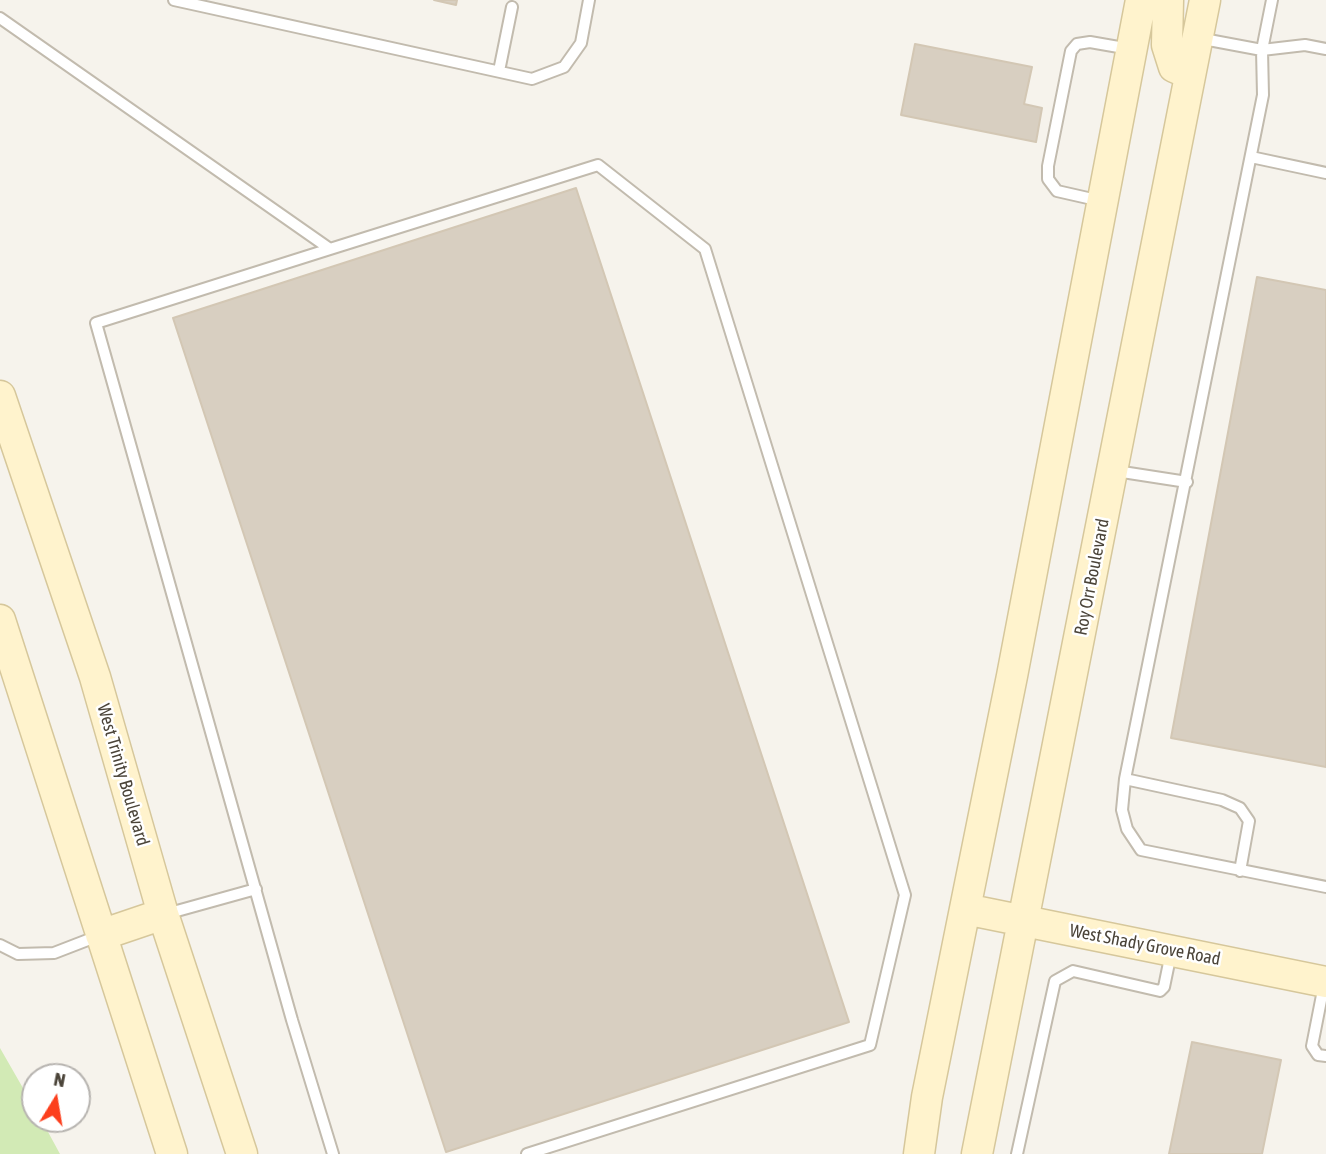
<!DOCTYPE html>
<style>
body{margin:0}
#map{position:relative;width:1326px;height:1154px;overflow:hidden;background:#f6f3ec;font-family:"Asap Condensed",sans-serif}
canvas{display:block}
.north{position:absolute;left:21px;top:1063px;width:70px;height:70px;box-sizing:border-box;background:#fff;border:2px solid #b7b4b0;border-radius:50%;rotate:11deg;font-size:19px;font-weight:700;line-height:28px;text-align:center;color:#4b4439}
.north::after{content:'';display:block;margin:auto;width:24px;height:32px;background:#fc3f1d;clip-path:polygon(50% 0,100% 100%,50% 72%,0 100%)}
</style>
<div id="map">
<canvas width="1326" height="1154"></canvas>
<div class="north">N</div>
</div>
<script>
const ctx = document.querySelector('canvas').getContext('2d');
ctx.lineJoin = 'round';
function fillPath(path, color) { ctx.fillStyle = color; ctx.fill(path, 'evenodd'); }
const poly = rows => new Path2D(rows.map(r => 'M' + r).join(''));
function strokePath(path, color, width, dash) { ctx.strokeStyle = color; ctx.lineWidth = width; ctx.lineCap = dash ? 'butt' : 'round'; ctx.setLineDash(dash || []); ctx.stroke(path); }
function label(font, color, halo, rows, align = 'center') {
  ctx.font = font + ' "Asap Condensed",sans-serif'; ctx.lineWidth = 5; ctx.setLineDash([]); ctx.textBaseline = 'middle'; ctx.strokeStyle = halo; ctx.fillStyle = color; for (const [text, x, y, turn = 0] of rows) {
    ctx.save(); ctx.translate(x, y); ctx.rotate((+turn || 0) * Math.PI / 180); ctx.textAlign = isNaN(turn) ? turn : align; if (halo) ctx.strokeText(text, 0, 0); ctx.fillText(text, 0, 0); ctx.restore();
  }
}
fillPath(poly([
 [0,1048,35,1109,35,1119,41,1119,60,1154,0,1154]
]), '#d2eab5');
const building = poly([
 [434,0,457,0,456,5,434,0],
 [915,44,1032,67,1024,104,1042,108,1036,142,901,115,915,44],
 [576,188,849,1022,446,1152,173,318,576,188],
 [1257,277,1326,290,1326,767,1171,738,1257,277],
 [1192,1042,1281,1060,1262,1154,1169,1154,1192,1042]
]);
fillPath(building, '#d8cfc1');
strokePath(building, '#d3c7b4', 2);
const service = poly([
 [174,0,532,79,564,67,581,43,589,0],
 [1272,0,1262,50,1263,95,1125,779,1122,810,1127,829,1141,850,1326,887],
 [0,18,330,249,598,165,705,249,905,895,870,1045,527,1154],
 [1198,38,1262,50,1305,45,1326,49],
 [499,71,512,7],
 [1251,157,1326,173],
 [1101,201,1057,191,1048,179,1048,166,1071,51,1077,44,1090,42,1130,49],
 [330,249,96,323,292,1020,333,1154],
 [1116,471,1187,482],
 [1125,779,1222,800,1240,808,1249,821,1240,871],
 [166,914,256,889],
 [0,945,18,954,54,953,98,936],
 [1324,985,1312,1046,1318,1055,1326,1056],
 [1017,1154,1055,981,1073,971,1160,991,1164,987,1171,953]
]);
const secondary = poly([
 [1168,0,1167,45,1174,67,1190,74],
 [0,396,95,677,163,914,242,1154],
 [0,620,172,1154],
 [965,909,1326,982],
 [101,935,163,914],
 [919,1154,927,1097,1012,676,1141,0],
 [977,1154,1205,0]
]);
strokePath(service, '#c2bbae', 14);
strokePath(secondary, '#d6c79b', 33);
strokePath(service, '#fff', 10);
strokePath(secondary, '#fff3cd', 30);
label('18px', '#4b4439', '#fff', [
 ["Roy Orr Boulevard",1092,577,-79],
 ["West Trinity Boulevard",123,775,74],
 ["West Shady Grove Road",1145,945,11]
]);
</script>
